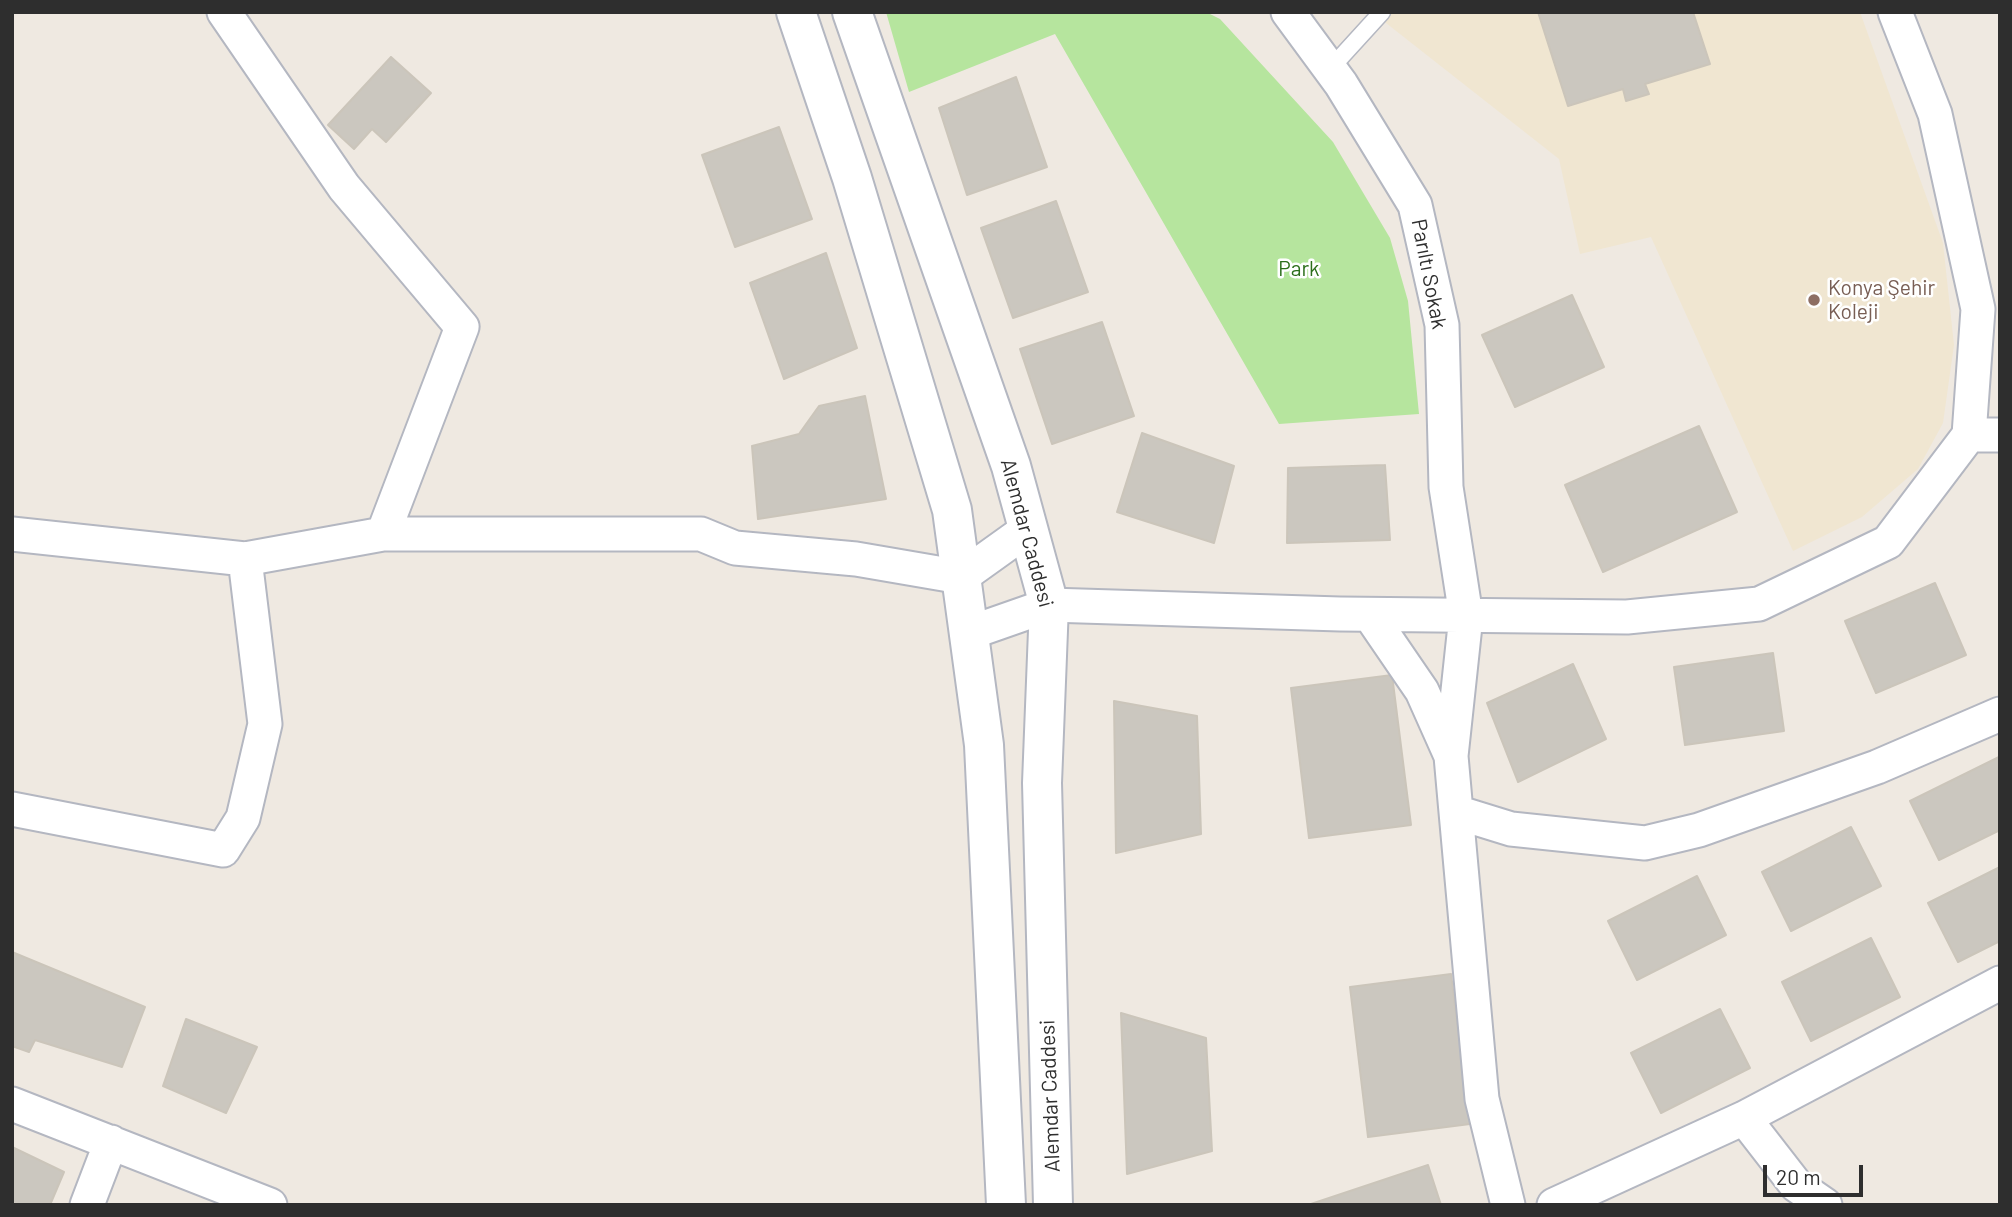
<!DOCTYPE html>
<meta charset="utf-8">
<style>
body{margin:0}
#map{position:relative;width:2012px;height:1217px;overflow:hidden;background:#efe9e1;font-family:Barlow,sans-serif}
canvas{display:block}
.frame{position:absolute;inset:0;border:14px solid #2e2e2e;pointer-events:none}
.scale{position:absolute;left:1763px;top:1165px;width:100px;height:32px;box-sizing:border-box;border:4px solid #2e2e2e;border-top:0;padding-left:9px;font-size:21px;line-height:24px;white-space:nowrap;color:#2e2e2e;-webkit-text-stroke:5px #fff;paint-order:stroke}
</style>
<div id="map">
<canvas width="2012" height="1217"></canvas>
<div class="frame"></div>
<div class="scale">20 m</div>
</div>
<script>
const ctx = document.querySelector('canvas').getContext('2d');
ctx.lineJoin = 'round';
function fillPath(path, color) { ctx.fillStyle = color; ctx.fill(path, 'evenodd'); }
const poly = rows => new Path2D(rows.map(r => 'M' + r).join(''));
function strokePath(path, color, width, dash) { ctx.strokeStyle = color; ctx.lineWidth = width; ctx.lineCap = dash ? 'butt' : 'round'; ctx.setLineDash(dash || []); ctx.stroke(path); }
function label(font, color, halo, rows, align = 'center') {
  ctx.font = font + ' Barlow,sans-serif'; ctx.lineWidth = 5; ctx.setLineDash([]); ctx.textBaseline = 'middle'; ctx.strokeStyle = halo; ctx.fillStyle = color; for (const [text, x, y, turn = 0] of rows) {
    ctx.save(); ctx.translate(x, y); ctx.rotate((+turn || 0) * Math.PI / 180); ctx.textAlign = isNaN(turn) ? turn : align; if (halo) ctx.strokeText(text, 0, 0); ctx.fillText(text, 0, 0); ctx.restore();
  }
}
fillPath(poly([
 [1372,12,1860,12,1943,243,1954,345,1943,423,1918,469,1862,517,1793,551,1651,237,1580,254,1559,159]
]), '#f0e6d1');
fillPath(poly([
 [886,12,1206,12,1220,19,1333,142,1390,238,1408,301,1419,414,1279,424,1055,34,909,92]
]), '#b6e59e');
const building = poly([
 [1538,12,1693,12,1710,64,1645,84,1649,94,1626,101,1623,89,1568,106,1538,12],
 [391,57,431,93,386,142,372,129,354,149,328,125,391,57],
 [1016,77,1047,167,967,195,939,108,1016,77],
 [779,127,812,219,735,247,702,155,779,127],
 [1056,201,1088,292,1013,318,981,228,1056,201],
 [826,253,857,348,784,379,750,283,826,253],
 [1572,295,1604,367,1515,407,1482,335,1572,295],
 [1102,322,1134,416,1052,444,1020,349,1102,322],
 [865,396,886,499,758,519,752,446,799,434,819,406,865,396],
 [1699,426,1737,512,1603,572,1565,485,1699,426],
 [1142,433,1234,466,1214,543,1117,512,1142,433],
 [1385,465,1390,540,1287,543,1288,468,1385,465],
 [1935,583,1966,655,1876,693,1845,621,1935,583],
 [1773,653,1784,731,1685,745,1674,667,1773,653],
 [1573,664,1606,739,1518,782,1487,703,1573,664],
 [1392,675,1411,825,1309,838,1291,688,1392,675],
 [1114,701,1197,716,1201,834,1116,853,1114,701],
 [1999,757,2000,830,1939,860,1910,801,1999,757],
 [1851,827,1881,886,1791,931,1762,872,1851,827],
 [2000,867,2000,941,1958,962,1928,903,2000,867],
 [1697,876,1726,935,1637,980,1608,921,1697,876],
 [1871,938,1900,997,1811,1041,1782,982,1871,938],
 [12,952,145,1007,122,1067,35,1040,29,1052,12,1046,12,952],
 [1451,974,1470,1124,1368,1137,1350,987,1451,974],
 [1720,1009,1750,1068,1661,1113,1631,1053,1720,1009],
 [1121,1013,1206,1038,1212,1151,1127,1174,1121,1013],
 [186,1019,257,1047,226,1113,163,1086,186,1019],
 [12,1147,64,1172,50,1205,12,1205,12,1147],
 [1428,1165,1441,1205,1308,1205,1428,1165]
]);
fillPath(building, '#cbc7bf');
strokePath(building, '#cbc5ba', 2);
const lane = poly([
 [1330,69,1382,12]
]);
const street = poly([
 [1288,12,1341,84,1415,205,1442,325,1446,487,1466,616,1451,756,1456,812,1482,1099,1508,1205],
 [1969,435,2000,435],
 [12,534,245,559,383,534,462,327,344,187,224,12],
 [383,534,701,534,735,548,856,559,961,577,1028,529],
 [1370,615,1422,691,1451,756],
 [969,633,1049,605,1340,614,1627,617,1759,604,1888,542,1969,435,1978,309,1935,114,1895,12],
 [12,809,223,850,243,818,265,724,245,559],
 [1456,812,1511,829,1645,843,1699,830,1877,767,2000,714],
 [12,1104,270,1205],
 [1744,1118,1796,1185,1825,1205],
 [87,1205,111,1142],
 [1554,1205,1744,1118,2000,983]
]);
const secondary = poly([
 [796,12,852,178,952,510,984,745,1006,1205],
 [852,12,1011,466,1049,605,1042,783,1053,1205]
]);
strokePath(lane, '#b4b7c1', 19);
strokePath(street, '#b4b7c1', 37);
strokePath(secondary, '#b4b7c1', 42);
strokePath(lane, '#fff', 16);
strokePath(street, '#fff', 33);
strokePath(secondary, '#fff', 38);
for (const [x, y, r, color] of [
 [1814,300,7,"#8d6e63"]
]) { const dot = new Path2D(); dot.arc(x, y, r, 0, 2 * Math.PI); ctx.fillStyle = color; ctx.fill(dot); strokePath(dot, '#fff', 2.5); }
label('21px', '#2c6e1b', '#fff', [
 ["Park",1299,269]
]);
label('21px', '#2e2e2e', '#fff', [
 ["Parıltı Sokak",1429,274,79],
 ["Alemdar Caddesi",1027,533,75],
 ["Alemdar Caddesi",1050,1096,-92]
]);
label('21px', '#785e54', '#fff', [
 ["Konya Şehir",1828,288],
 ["Koleji",1828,312]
], 'left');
</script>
